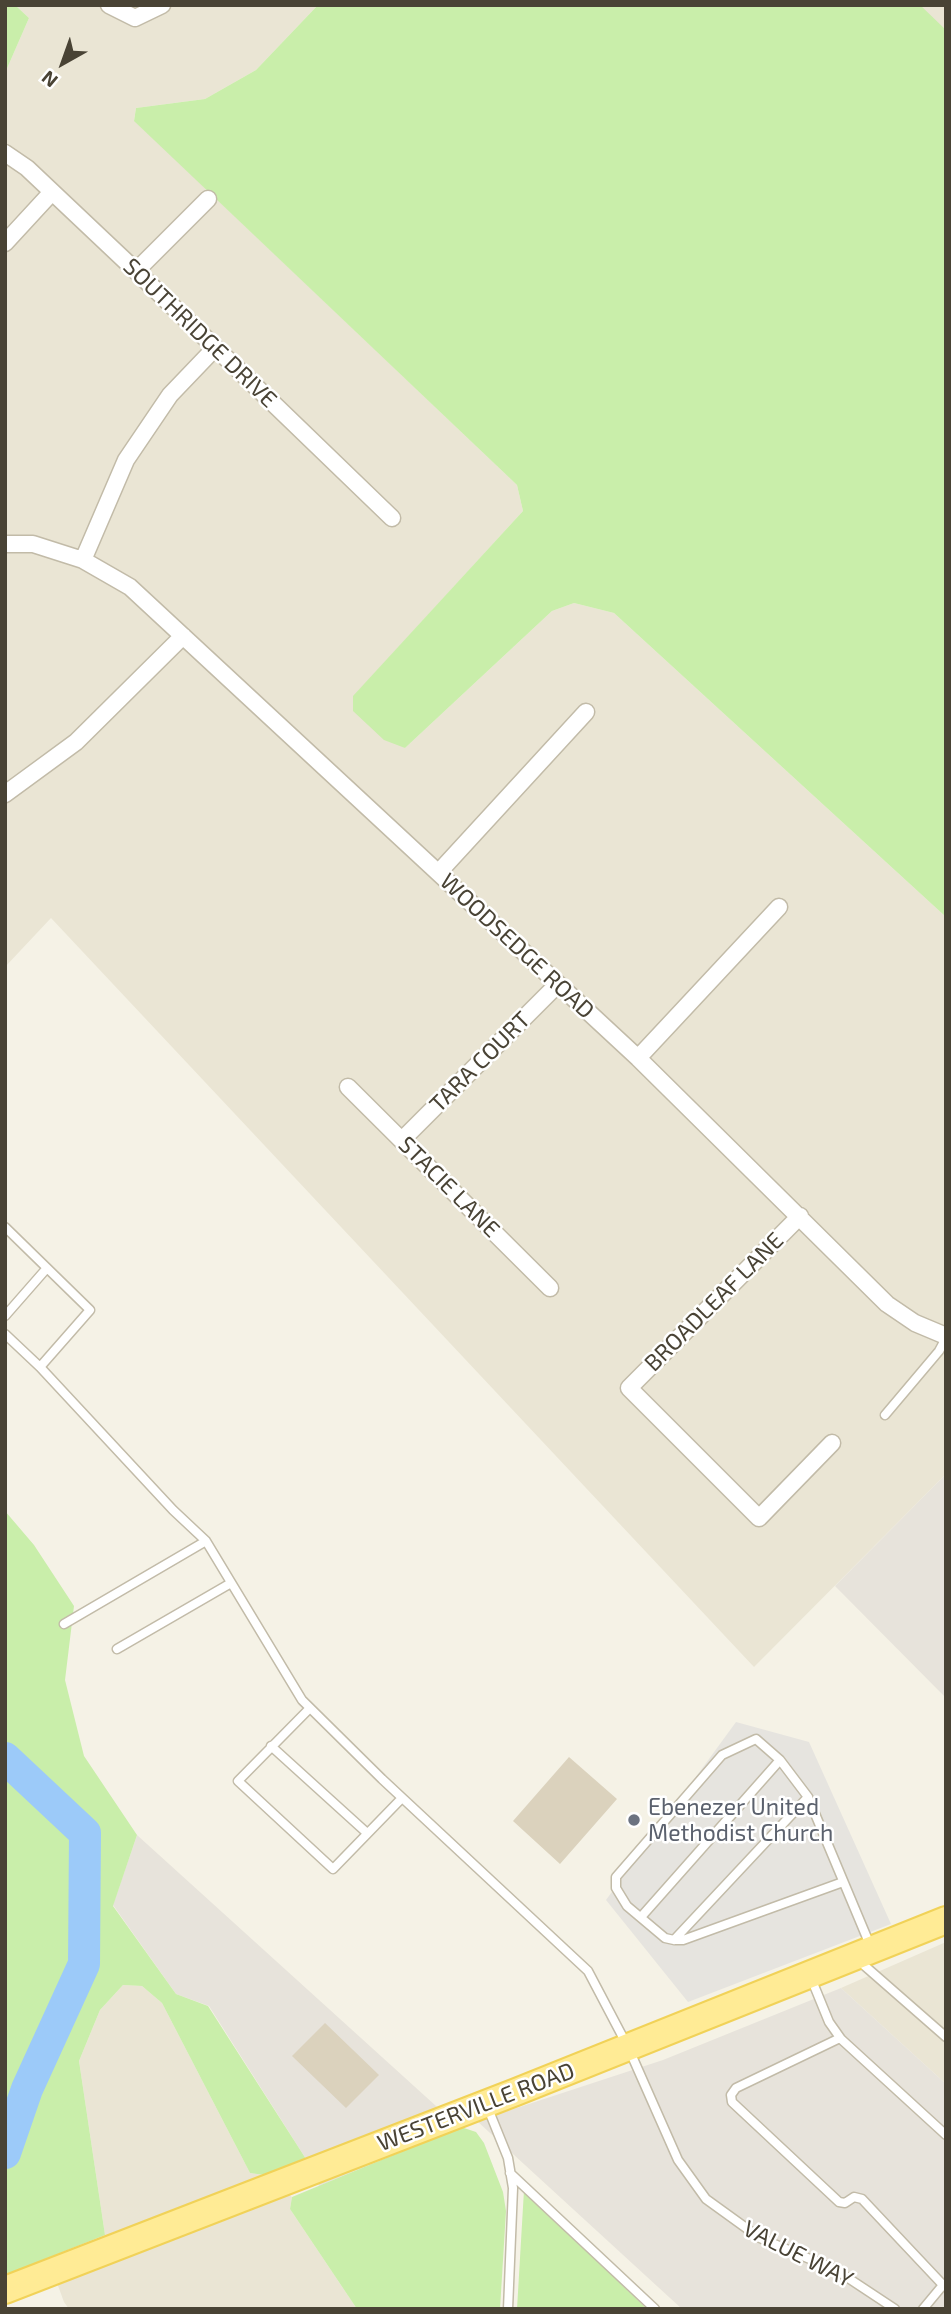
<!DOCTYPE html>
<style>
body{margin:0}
#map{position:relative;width:951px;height:2314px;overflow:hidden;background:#f5f2e6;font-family:"Exo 2",sans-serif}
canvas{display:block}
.frame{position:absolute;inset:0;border:7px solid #494335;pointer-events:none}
.north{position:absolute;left:28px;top:28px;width:70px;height:70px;-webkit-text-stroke:5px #fff;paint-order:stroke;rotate:220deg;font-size:19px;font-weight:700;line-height:28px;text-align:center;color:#494335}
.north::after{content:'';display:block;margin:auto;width:24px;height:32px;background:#494335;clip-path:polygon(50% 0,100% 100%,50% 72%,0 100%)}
</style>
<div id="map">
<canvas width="951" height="2314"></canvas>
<div class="frame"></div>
<div class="north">N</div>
</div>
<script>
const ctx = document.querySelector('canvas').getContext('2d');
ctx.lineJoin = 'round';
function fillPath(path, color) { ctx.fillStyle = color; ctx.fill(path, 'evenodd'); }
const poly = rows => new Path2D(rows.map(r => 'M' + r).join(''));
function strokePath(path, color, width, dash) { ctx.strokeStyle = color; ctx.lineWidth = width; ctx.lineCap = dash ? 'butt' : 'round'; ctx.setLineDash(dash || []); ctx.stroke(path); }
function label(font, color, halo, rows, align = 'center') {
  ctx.font = font + ' "Exo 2",sans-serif'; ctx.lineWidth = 5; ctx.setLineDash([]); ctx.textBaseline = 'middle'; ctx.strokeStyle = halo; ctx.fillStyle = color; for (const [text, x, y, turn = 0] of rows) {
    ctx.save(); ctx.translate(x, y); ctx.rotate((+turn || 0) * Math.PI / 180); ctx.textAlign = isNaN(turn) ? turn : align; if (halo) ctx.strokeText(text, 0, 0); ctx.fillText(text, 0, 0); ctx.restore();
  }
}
fillPath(poly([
 [15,5,318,5,256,70,205,99,136,108,134,120,517,485,523,511,354,696,405,748,552,611,574,603,614,613,946,917,946,1474,754,1667,51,918,5,967,5,73,29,18],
 [920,5,946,5,946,30,920,9],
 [946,1942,946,2084,841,1988],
 [123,1985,142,1986,162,2003,250,2173,264,2175,292,2197,290,2209,357,2309,69,2309,64,2302,48,2258,105,2235,79,2061,100,2010]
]), '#eae5d4');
fillPath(poly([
 [946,1474,946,1698,835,1586],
 [137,1835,436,2106,461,2127,319,2186,306,2159,209,2006,176,1994,113,1905],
 [841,1988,946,2084,946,2309,682,2309,477,2121,663,2060]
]), '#e7e3db');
fillPath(poly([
 [5,5,15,5,29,18,5,73],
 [318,5,920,5,946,30,946,917,614,613,574,603,552,611,405,748,384,740,353,711,353,696,523,511,517,485,134,121,136,108,205,99,256,70],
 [5,1511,34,1545,74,1606,65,1680,84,1756,137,1835,113,1906,176,1994,208,2006,306,2159,264,2175,250,2173,162,2003,142,1986,123,1985,100,2010,79,2061,105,2235,5,2275],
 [461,2127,476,2132,484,2143,503,2192,506,2211,500,2309,357,2309,290,2209,292,2197],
 [524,2190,647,2309,517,2309]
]), '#c9eeaa');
fillPath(poly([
 [736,1722,809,1742,891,1924,688,2002,606,1900]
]), '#e6e4df');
strokePath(poly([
 [5,1758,85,1833,84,1964,27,2089,5,2153]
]), '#9ccaf9', 32);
fillPath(poly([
 [569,1757,617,1799,560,1864,513,1821],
 [325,2023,379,2075,346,2108,292,2056]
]), '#dbd2bd');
const service = poly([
 [5,1227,90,1310,40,1367,173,1510,206,1541,302,1700,382,1779,588,1971,628,2047,678,2160,706,2199,760,2238,836,2270,895,2309],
 [5,1316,47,1268],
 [5,1334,40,1367],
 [885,1415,939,1351,946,1338],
 [64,1624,206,1541],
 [117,1649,231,1583],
 [310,1708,238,1781,333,1869,402,1798],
 [271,1746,367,1833],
 [843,1882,683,1940,674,1940,665,1938,627,1906,616,1888,616,1877,722,1755,756,1739,780,1760,808,1797,870,1945],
 [641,1917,780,1760],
 [674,1940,808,1797],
 [858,1960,946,2037],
 [811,1978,829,2022,841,2039,946,2135],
 [840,2038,736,2088,731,2095,732,2102,839,2202,845,2203,854,2197,862,2199,943,2285],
 [487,2106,508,2158,513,2188,508,2309],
 [510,2173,655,2309],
 [923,2309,943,2285,946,2287]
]);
const minor = poly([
 [109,5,135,18,162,5],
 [5,153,27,168,136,271,392,518],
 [5,243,52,192],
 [136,271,208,199],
 [5,544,33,544,83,560,130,587,638,1058,887,1304,915,1323,946,1336],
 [83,560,126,460,170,395,215,348],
 [5,794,76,742,183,636],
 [439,872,586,712],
 [638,1058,779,907],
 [348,1087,550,1288],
 [402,1140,558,984],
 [800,1216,629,1388,759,1518,832,1443]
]);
const primary = poly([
 [5,2290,516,2092,946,1920]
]);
strokePath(service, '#c2bba8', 11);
strokePath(minor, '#c2bba8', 19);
strokePath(primary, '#f1d258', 30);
strokePath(service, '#fff', 8);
strokePath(minor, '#fff', 16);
strokePath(primary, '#ffeb95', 26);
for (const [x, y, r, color] of [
 [634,1820,7,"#6b7280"]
]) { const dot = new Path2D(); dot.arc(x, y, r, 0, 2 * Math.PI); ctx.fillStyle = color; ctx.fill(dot); strokePath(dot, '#fff', 2.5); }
label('23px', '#494335', '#fff', [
 ["SOUTHRIDGE DRIVE",200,333,44],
 ["WOODSEDGE ROAD",517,946,43],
 ["TARA COURT",480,1062,-45],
 ["STACIE LANE",449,1187,45],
 ["BROADLEAF LANE",714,1302,-45],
 ["WESTERVILLE ROAD",476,2107,-21],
 ["VALUE WAY",798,2254,27]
]);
label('23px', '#5b616d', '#fff', [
 ["Ebenezer United",648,1807],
 ["Methodist Church",648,1833]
], 'left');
</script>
